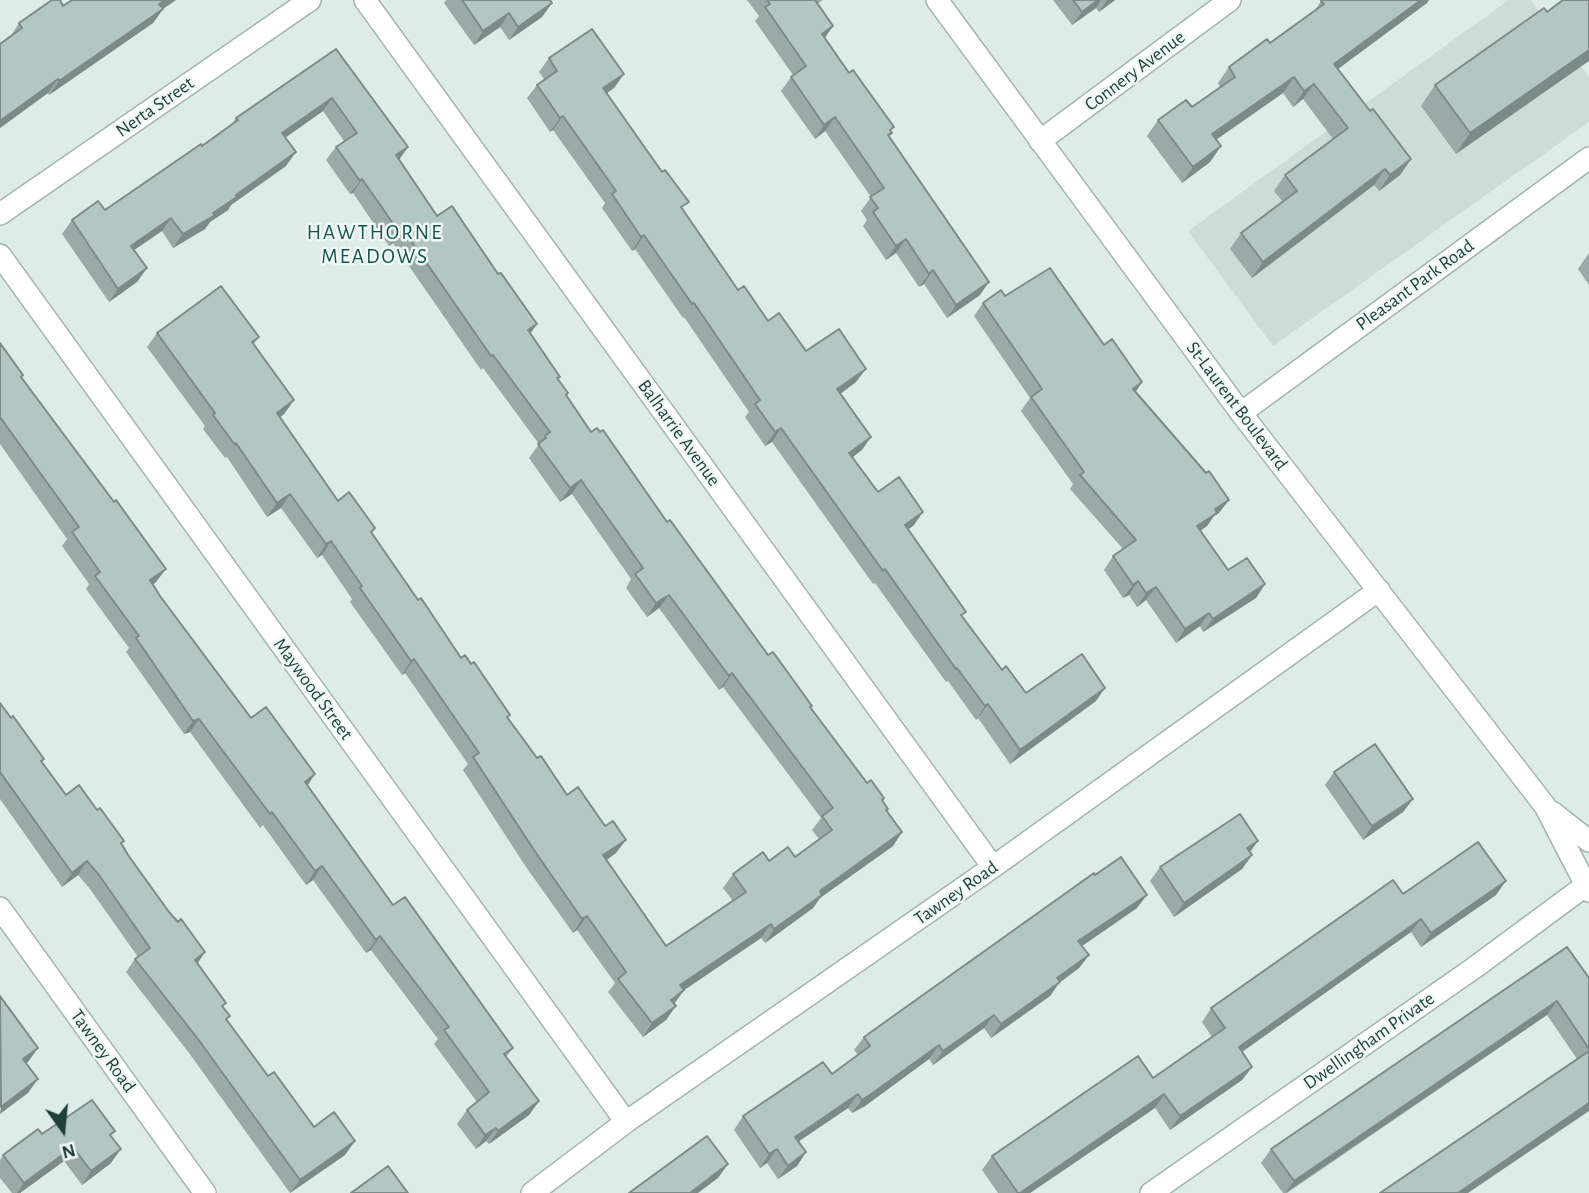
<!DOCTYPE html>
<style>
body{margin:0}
#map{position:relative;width:1589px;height:1193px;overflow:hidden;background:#deece8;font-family:"Alegreya Sans",sans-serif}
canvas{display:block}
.north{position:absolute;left:28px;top:1095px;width:70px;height:70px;-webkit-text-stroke:5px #eff8f5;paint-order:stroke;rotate:165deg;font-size:19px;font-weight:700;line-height:28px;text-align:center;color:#1d3e3a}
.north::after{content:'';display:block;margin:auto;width:24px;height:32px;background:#1d3e3a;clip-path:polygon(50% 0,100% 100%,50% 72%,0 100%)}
</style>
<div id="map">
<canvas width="1589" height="1193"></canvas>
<div class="north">N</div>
</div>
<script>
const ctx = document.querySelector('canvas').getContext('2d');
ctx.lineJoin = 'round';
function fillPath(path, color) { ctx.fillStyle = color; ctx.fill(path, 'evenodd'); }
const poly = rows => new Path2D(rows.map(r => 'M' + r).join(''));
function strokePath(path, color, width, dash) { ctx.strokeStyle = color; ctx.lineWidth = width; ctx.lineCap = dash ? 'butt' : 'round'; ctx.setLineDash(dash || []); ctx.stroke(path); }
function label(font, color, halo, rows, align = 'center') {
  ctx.font = font + ' "Alegreya Sans",sans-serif'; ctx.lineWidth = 5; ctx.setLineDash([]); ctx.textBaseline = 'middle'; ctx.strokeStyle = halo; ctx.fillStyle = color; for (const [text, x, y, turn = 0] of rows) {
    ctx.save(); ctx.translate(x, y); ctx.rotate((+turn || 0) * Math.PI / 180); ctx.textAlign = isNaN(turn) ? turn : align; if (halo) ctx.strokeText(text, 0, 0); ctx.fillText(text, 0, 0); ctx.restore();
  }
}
fillPath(poly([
 [1509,0,1531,0,1589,77,1589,122,1273,346,1188,231]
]), '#ccdcd7');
const minor = poly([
 [365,0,993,867],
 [937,0,1241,413,1545,806,1589,891],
 [1040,141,1230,0],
 [0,214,310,0],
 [0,255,626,1122],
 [1241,413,1589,158],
 [1552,812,1589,841],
 [0,908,205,1193],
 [532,1193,626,1122,993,867,1379,590],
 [1151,1193,1474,968,1585,886]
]);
strokePath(minor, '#a0b4b0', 24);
strokePath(minor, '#fff', 21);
fillPath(poly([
 [446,0,550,0,552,3,542,17,509,40,500,27,474,45,444,3],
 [747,0,823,0,817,4,833,26,825,38,891,131,889,137,980,295,947,318,924,284,919,287,896,253,886,260,863,226,867,220,861,211,871,197,825,131,815,139,781,91,791,77,793,75,755,21,759,16],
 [1053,0,1115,0,1099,12,1096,8,1072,25],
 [1589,0,1456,154,1421,106,1435,85,1547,12],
 [1321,1,1427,3,1338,69,1370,111,1411,159,1400,175,1379,191,1374,185,1252,278,1230,249,1241,233,1283,202,1274,191,1285,175,1333,139,1303,99,1293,107,1283,93,1216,140,1221,146,1210,162,1182,183,1147,136,1158,120,1192,107,1220,87,1218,83,1229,67,1270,43,1314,12],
 [63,6,163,9,153,23,49,95,48,93,0,128,0,44,10,37,19,23],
 [336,49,408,147,399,160,437,216,498,274,537,324,530,334,558,380,568,393,566,396,591,432,667,522,867,783,884,798,882,801,888,809,887,811,902,832,893,846,820,898,813,908,765,943,761,938,684,990,674,1004,666,1020,643,1037,608,992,615,983,577,930,573,933,526,867,463,770,468,764,405,673,402,675,350,602,352,599,322,555,317,558,281,508,267,517,227,457,225,458,203,429,205,426,147,347,157,333,259,337,254,344,294,400,284,414,280,418,338,501,372,534,418,600,461,658,508,718,537,758,616,853,607,860,666,946,733,901,723,888,733,874,769,861,795,857,819,839,812,830,821,818,723,687,719,690,659,608,647,617,626,588,631,579,572,494,560,502,529,458,539,444,483,368,481,370,393,243,389,246,353,193,350,194,326,160,336,147,344,141,323,111,285,138,286,166,231,205,228,210,210,222,205,229,173,248,162,231,134,250,147,268,137,282,109,302,62,234,72,220,105,210,202,146,232,124,236,118],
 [549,58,624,74,614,88,607,93,683,210,738,290,768,321,806,351,856,382,840,394,862,450,853,457,878,492,914,525,908,530,963,617,1002,670,1026,693,1096,701,1010,764,978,718,976,720,948,681,946,682,875,583,873,584,772,442,765,446,745,417,749,412,684,317,683,318,635,249,632,251,602,208,605,203,553,130,550,132,527,98,537,85,544,79,539,72],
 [1589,253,1589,285,1578,269],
 [1005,296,1104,345,1142,382,1135,392,1219,513,1214,516,1207,526,1200,531,1228,570,1265,584,1256,598,1203,632,1200,626,1176,643,1146,600,1137,607,1129,595,1123,598,1104,570,1113,556,1123,549,1070,489,1073,484,1021,411,1030,398,974,316,983,303],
 [0,343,156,582,153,585,160,596,251,718,307,786,393,905,513,1048,506,1057,539,1101,529,1115,489,1144,486,1141,476,1149,457,1124,467,1110,477,1102,434,1044,438,1039,371,950,366,953,313,880,306,885,263,825,260,828,190,732,184,734,126,652,129,648,86,589,89,584,62,546,67,539,0,444],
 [0,703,44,759,42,762,66,795,122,845,197,964,223,1007,227,1020,268,1076,314,1127,345,1155,290,1193,189,1053,126,972,135,959,138,957,90,889,78,875,62,887,0,799],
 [1334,772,1413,799,1403,812,1363,840,1325,785],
 [1252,855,1242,869,1174,917,1150,881,1160,867],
 [1095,875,1137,908,1082,946,1089,955,1079,968,1059,983,1050,996,991,1038,984,1028,933,1065,929,1059,865,1106,852,1113,848,1108,799,1141,806,1152,797,1166,778,1179,767,1163,760,1168,734,1130,743,1116,832,1074,858,1055,854,1050,864,1037],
 [1403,894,1496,895,1421,947,1411,932,1242,1052,1252,1067,1242,1080,1170,1130,1155,1108,1030,1193,998,1193,982,1170,992,1156,1153,1078,1212,1037,1202,1022,1211,1008],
 [1589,978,1589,1111,1577,1059,1547,1015,1287,1193,1283,1193,1261,1163,1271,1149],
 [42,1134,111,1136,111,1163,82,1185,64,1161,20,1193,12,1193,0,1178,0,1160,3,1155]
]), '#9aaba7');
fillPath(poly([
 [166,0,176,0,150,18,159,4],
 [1098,0,1101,0,1096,8,1072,25,1082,12],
 [1107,0,1115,0,1099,12],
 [1421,0,1429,0,1427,3,1323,80,1334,64],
 [552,3,542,17,509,40,518,27],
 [163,9,153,23,49,95,59,81],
 [509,13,500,27,474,45,483,31],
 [833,26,823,40,822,34],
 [1589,50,1589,61,1456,154,1470,133],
 [624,74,614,88,594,102,603,88],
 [1294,77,1283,93,1201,150,1212,134],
 [58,79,48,93,0,128,0,121],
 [1314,84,1303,99,1293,107,1304,91],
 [332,98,323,111,272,147,282,133],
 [563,116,553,130,550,132,560,118],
 [835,117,825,131,815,139,824,125],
 [1221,146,1210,162,1182,183,1193,167],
 [408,147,398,161,396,155],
 [296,152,286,166,231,205,228,210,210,222,205,229,173,248,183,234],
 [1411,159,1400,175,1379,191,1390,175],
 [1385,169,1374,185,1252,278,1263,262],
 [362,179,353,193,350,194,360,181],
 [171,218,162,231,121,259,131,246],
 [403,229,393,243,389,246,399,232],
 [644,235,635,249,632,251,641,237],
 [906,239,896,253,886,260,896,246],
 [147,268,137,282,109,302,118,289],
 [933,270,924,284,919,287,929,274],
 [989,282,980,295,947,318,956,305],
 [537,324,527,338,528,330],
 [866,369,856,382,828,403,837,389],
 [1142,382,1133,396,1133,389],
 [294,400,284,414,267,427,277,413],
 [781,428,772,442,765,446,775,432],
 [871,437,862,450,840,466,849,453],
 [581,480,572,494,560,502,570,488],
 [290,494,281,508,267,517,277,503],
 [1229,500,1219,513,1214,516,1207,526,1187,540,1197,526,1215,509],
 [923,512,914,525,895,539,905,525],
 [331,541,322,555,317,558,326,544],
 [166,569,156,582,141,594,150,580],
 [1138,581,1129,595,1123,598,1133,585],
 [1265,584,1256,598,1203,632,1213,619],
 [1156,587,1146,600,1137,607,1146,593],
 [669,595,659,608,647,617,656,603],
 [1209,613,1200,626,1176,643,1185,629],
 [414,659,405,673,402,675,411,661],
 [732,673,723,687,719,690,729,676],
 [1105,688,1096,701,1010,764,1020,750],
 [988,704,978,718,976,720,985,706],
 [199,719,190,732,184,734,193,721],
 [315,774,306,788,305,782],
 [1413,799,1403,812,1363,840,1372,826],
 [902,832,893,846,820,898,813,908,765,943,774,929,820,891],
 [626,840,616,853,594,869,603,855],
 [1258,841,1248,855,1247,848],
 [1252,855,1242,869,1174,917,1184,903],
 [87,861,78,875,62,887,72,873],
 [322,866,313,880,306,885,315,871],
 [1506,881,1496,895,1421,947,1431,933],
 [1147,895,1137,908,1069,955,1078,941],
 [587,916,577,930,573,933,582,919],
 [1421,919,1411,932,1229,1061,1239,1047],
 [771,924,761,938,671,999,680,985],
 [380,936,371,950,366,953,376,940],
 [205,952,196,966,195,960],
 [1089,955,1079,968,1059,983,1050,996,991,1038,1001,1024,1057,978],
 [684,990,674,1004,671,1000],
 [1557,1001,1547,1015,1285,1193,1294,1181],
 [676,1006,666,1020,643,1037,652,1023],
 [994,1015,984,1028,933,1065,943,1051],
 [939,1045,929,1059,865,1106,852,1113,862,1100],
 [38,1048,28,1062,13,1073,23,1059],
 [1252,1067,1242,1080,1170,1130,1180,1116],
 [38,1079,28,1093,0,1114,1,1107],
 [858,1094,848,1108,786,1150,795,1137],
 [1164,1094,1155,1108,1030,1193,1020,1193],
 [539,1101,529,1115,489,1144,498,1131],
 [1589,1103,1589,1111,1468,1193,1458,1193],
 [496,1128,486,1141,476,1149,485,1135],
 [355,1141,345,1155,290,1193,300,1180],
 [73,1147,64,1161,20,1193,17,1193,24,1183],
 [121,1149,111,1163,82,1185,91,1171],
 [777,1149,767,1163,760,1168,769,1154],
 [806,1152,797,1166,778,1179,788,1166],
 [728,1164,718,1178,698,1193,690,1193]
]), '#7d8b88');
const building = poly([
 [52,0,60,0,63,6,72,0,166,0,159,4,163,9,59,81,58,79,0,121,0,44,22,28,19,23,52,0],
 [462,0,550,0,552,3,518,27,509,13,483,31,462,0],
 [767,0,815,0,833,26,822,34,849,73,853,70,894,127,890,130,892,133,888,135,989,282,956,305,933,270,929,274,906,239,896,246,873,212,878,208,870,197,884,188,835,117,824,125,791,77,806,66,765,7,770,4,767,0],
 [1073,0,1098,0,1082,12,1073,0],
 [1323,0,1421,0,1334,64,1370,111,1373,109,1411,159,1390,175,1385,169,1263,262,1241,233,1297,191,1285,175,1348,128,1314,84,1304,91,1294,77,1212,134,1221,146,1193,167,1158,120,1186,100,1192,107,1235,77,1229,67,1267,39,1270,43,1324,4,1321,1,1323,0],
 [1563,0,1589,0,1589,50,1470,133,1435,85,1544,8,1547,12,1563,0],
 [592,29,624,74,603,88,662,172,665,170,689,202,681,207,738,290,744,286,768,321,779,313,806,351,839,329,866,369,837,389,871,437,849,453,878,492,899,477,923,512,905,525,966,612,961,615,1002,670,1006,666,1026,693,1082,654,1105,688,1020,750,988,704,985,706,957,668,956,669,885,569,883,571,781,428,775,432,755,404,760,400,694,303,692,304,644,235,641,237,612,194,616,191,563,116,560,118,537,85,557,71,549,58,592,29],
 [336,49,408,147,396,155,437,216,452,206,498,274,501,273,537,324,528,330,560,377,557,378,568,393,566,395,591,432,597,428,600,432,603,430,667,522,670,520,768,655,773,652,812,706,810,707,867,783,871,780,884,798,882,800,888,809,886,810,902,832,820,891,822,895,774,929,771,924,680,985,684,990,671,1000,676,1006,652,1023,618,979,626,972,587,916,582,919,536,853,473,757,479,753,414,659,411,661,360,588,362,586,331,541,326,544,290,494,277,503,236,443,235,445,213,415,215,413,157,333,221,286,259,337,252,342,294,400,277,413,338,501,349,492,375,528,371,532,418,600,421,598,461,658,465,655,471,664,474,662,510,715,507,717,537,758,541,756,567,795,578,787,605,826,613,821,626,840,603,855,666,946,746,892,733,874,763,852,769,861,788,847,795,857,832,830,822,816,833,808,732,673,729,676,669,595,656,603,635,574,643,568,581,480,570,488,538,444,546,438,545,436,550,432,493,355,491,356,403,229,399,232,362,179,360,181,336,147,357,133,332,98,282,133,296,152,236,195,237,197,213,213,215,215,183,234,171,218,131,246,147,268,118,289,72,220,98,201,105,210,201,144,202,146,238,120,236,118,336,49],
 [1050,268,1104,345,1112,339,1142,382,1133,389,1206,473,1209,471,1229,500,1215,509,1217,513,1197,526,1228,570,1247,558,1265,584,1213,619,1209,613,1185,629,1156,587,1146,593,1138,581,1133,585,1113,556,1136,540,1080,475,1084,472,1031,397,1042,389,983,303,1001,290,1005,296,1050,268],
 [0,343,23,375,21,377,114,502,116,500,166,569,150,580,160,596,251,718,266,707,315,774,305,782,393,905,405,897,513,1048,504,1054,539,1101,498,1131,496,1128,485,1135,467,1110,489,1092,444,1030,449,1027,380,936,376,940,322,866,315,871,272,812,270,814,199,719,193,721,136,638,139,636,95,576,100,572,72,532,79,527,0,417,0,343],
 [0,703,11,718,13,716,44,759,41,761,66,795,79,785,97,810,100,808,124,841,121,843,128,855,169,912,178,922,181,919,205,952,195,960,226,1003,222,1006,230,1016,226,1019,268,1076,274,1072,314,1127,334,1112,355,1141,300,1180,198,1039,135,959,150,948,99,875,87,861,72,873,0,772,0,703],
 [1375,744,1413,799,1372,826,1334,772,1375,744],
 [1240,814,1258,841,1247,848,1252,855,1184,903,1160,867,1240,814],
 [1478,842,1506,881,1431,933,1421,919,1239,1047,1252,1067,1180,1116,1164,1094,1020,1193,1018,1193,992,1156,1138,1056,1153,1078,1225,1028,1211,1008,1393,880,1403,894,1478,842],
 [1121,857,1147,895,1078,941,1089,955,1057,978,1060,982,1001,1024,994,1015,943,1051,939,1045,874,1092,862,1100,858,1094,795,1137,806,1152,788,1166,777,1149,769,1154,743,1116,823,1062,832,1074,870,1046,864,1037,1094,873,1095,875,1121,857],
 [1567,947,1589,978,1589,1049,1557,1001,1294,1181,1271,1149,1567,947],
 [0,996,38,1048,23,1059,38,1079,1,1107,0,996],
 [1589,1051,1589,1103,1458,1193,1380,1193,1589,1051],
 [92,1100,115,1131,110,1135,121,1149,91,1171,73,1147,24,1183,3,1155,38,1129,42,1134,92,1100],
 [707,1136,728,1164,690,1193,629,1193,707,1136],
 [388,1166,408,1193,351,1193,388,1166]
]);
fillPath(building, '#b3c7c2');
strokePath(building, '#7d8b88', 2);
label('19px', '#1d3e3a', '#eff8f5', [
 ["Connery Avenue",1135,71,-37],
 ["Nerta Street",155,107,-35],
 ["Pleasant Park Road",1415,285,-36],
 ["St-Laurent Boulevard",1237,406,53],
 ["Balharrie Avenue",679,433,54],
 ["Maywood Street",313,689,54],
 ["Tawney Road",956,893,-35],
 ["Dwellingham Private",1369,1041,-35],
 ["Tawney Road",103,1051,54]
]);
ctx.letterSpacing = '2px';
label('21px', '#17524e', '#eff8f5', [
 ["HAWTHORNE",375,233],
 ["MEADOWS",375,257]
]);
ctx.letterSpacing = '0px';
</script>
